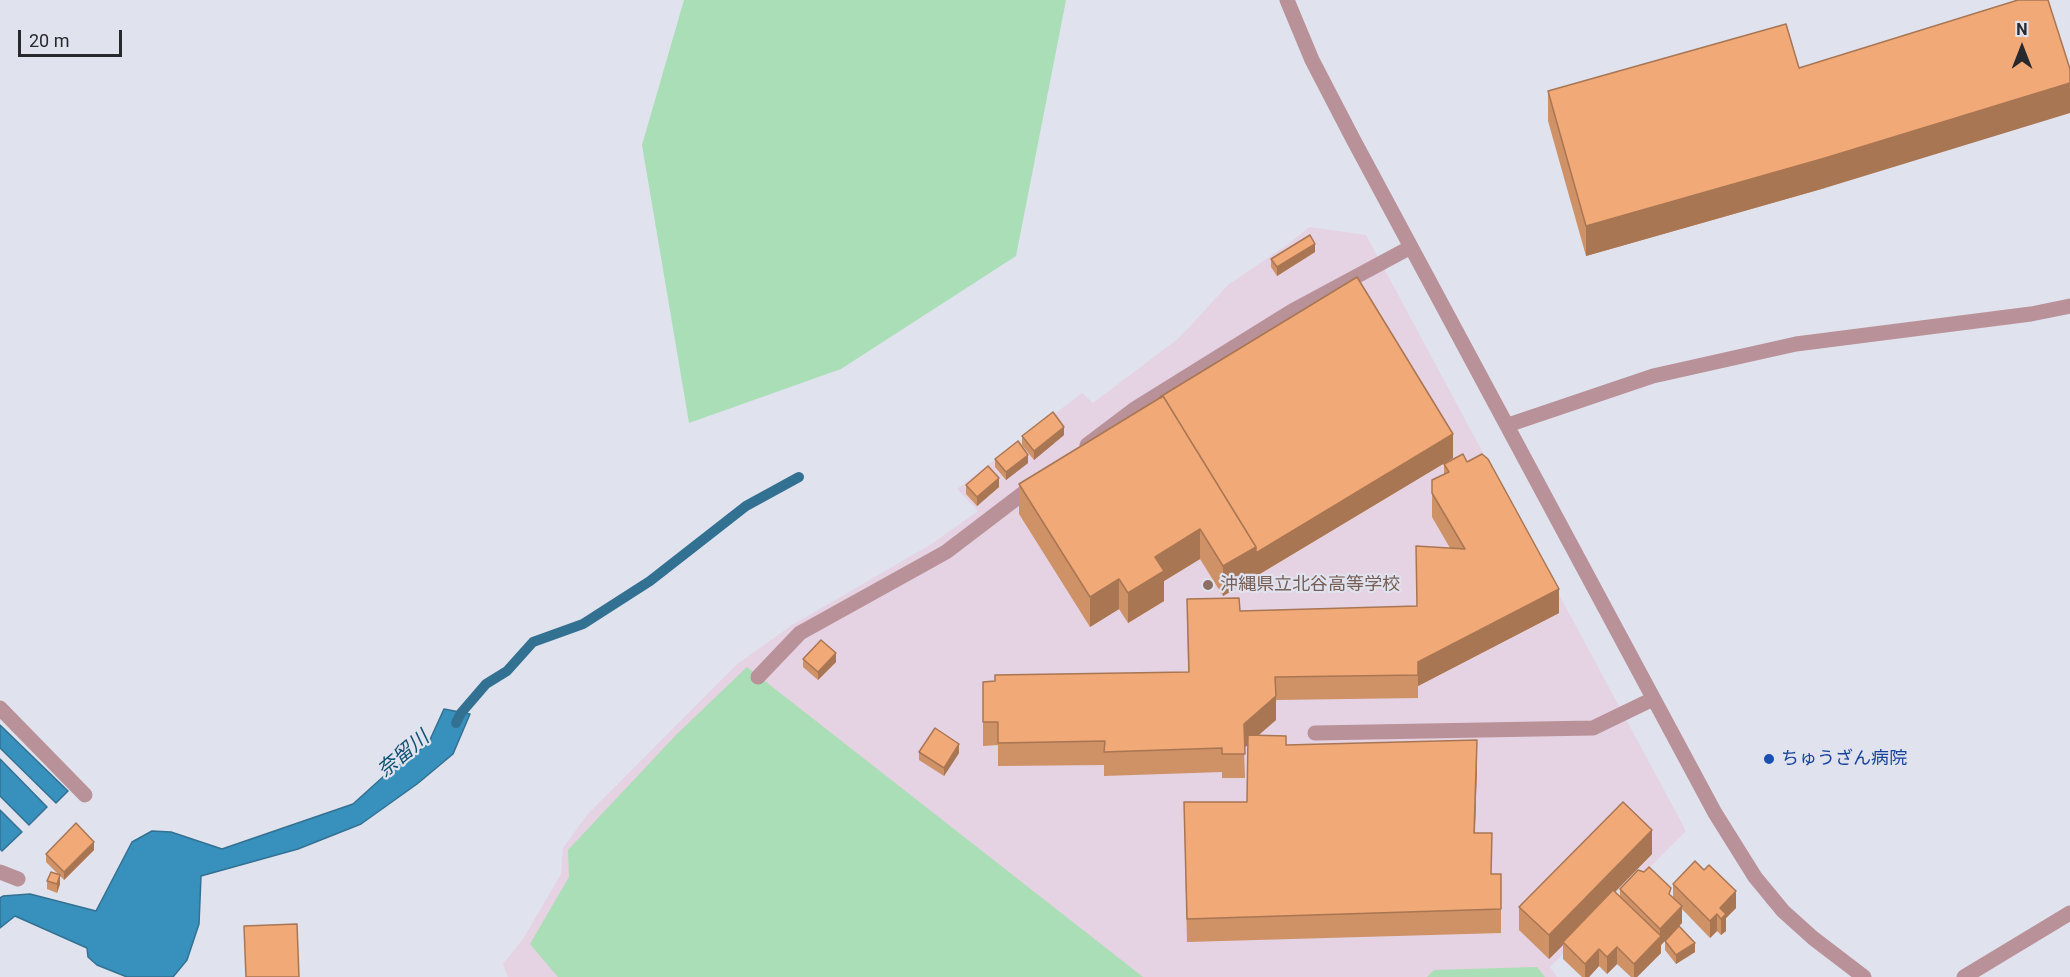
<!DOCTYPE html>
<meta charset="utf-8">
<style>
body{margin:0}
#map{position:relative;width:2070px;height:977px;overflow:hidden;background:#e0e2ee;font-family:Roboto,sans-serif}
canvas{display:block}
.north{position:absolute;left:1992px;top:18px;width:60px;height:60px;-webkit-text-stroke:4px #e0e2ee;paint-order:stroke;rotate:0deg;font-size:16px;font-weight:700;line-height:24px;text-align:center;color:#28292d}
.north::after{content:'';display:block;margin:auto;width:21px;height:27px;background:#28292d;clip-path:polygon(50% 0,100% 100%,50% 72%,0 100%)}
.scale{position:absolute;left:18px;top:30px;width:104px;height:27px;box-sizing:border-box;border:3px solid #28292d;border-top:0;padding-left:8px;font-size:18px;line-height:21px;white-space:nowrap;color:#28292d;-webkit-text-stroke:4px #e0e2ee;paint-order:stroke}
</style>
<div id="map">
<canvas width="2070" height="977"></canvas>
<div class="north">N</div>
<div class="scale">20 m</div>
</div>
<script>
const ctx = document.querySelector('canvas').getContext('2d');
ctx.lineJoin = 'round';
function fillPath(path, color) { ctx.fillStyle = color; ctx.fill(path, 'evenodd'); }
const poly = rows => new Path2D(rows.map(r => 'M' + r).join(''));
function strokePath(path, color, width, dash) { ctx.strokeStyle = color; ctx.lineWidth = width; ctx.lineCap = dash ? 'butt' : 'round'; ctx.setLineDash(dash || []); ctx.stroke(path); }
function label(font, color, halo, rows, align = 'center') {
  ctx.font = font + ' Roboto,"Noto Sans JP",sans-serif'; ctx.lineWidth = 4.5; ctx.setLineDash([]); ctx.textBaseline = 'middle'; ctx.strokeStyle = halo; ctx.fillStyle = color; for (const [text, x, y, turn = 0] of rows) {
    ctx.save(); ctx.translate(x, y); ctx.rotate((+turn || 0) * Math.PI / 180); ctx.textAlign = isNaN(turn) ? turn : align; if (halo) ctx.strokeText(text, 0, 0); ctx.fillText(text, 0, 0); ctx.restore();
  }
}
fillPath(poly([
 [1309,227,1366,235,1686,831,1550,967,1557,977,508,977,503,964,523,939,561,874,563,848,587,815,736,665,792,625,930,545,978,511,957,489,1082,393,1093,403,1179,338,1228,285,1288,244]
]), '#e5d2e2');
fillPath(poly([
 [684,0,1066,0,1016,256,841,369,689,423,642,145],
 [747,667,1143,977,558,977,530,944,569,877,568,850,676,735],
 [1537,967,1545,977,1427,977,1434,970]
]), '#aadeb6');
const water = poly([
 [444,709,470,714,453,754,417,784,361,824,298,849,201,876,199,924,187,960,173,977,127,977,97,965,88,957,87,948,15,916,0,928,0,898,3,896,30,894,96,911,132,842,152,831,171,832,222,849,353,804,384,776,428,744,444,709],
 [0,725,68,791,56,803,0,748,0,725],
 [0,759,47,807,29,825,0,796,0,759],
 [0,810,22,832,2,851,0,849,0,810]
]);
fillPath(water, '#3890bd');
strokePath(water, '#337192', 1.5);
strokePath(poly([
 [456,723,461,713,486,684,507,671,533,642,583,624,650,581,746,506,799,477]
]), '#337192', 10);
strokePath(poly([
 [1287,0,1312,60,1353,139,1715,813,1755,877,1783,911,1813,938,1864,977],
 [1508,425,1653,376,1796,344,2031,314,2070,306],
 [1087,445,1136,408,1292,311,1411,247],
 [758,677,800,633,946,552,1034,485],
 [0,708,85,795],
 [1315,733,1593,728,1653,699],
 [0,872,18,879],
 [1964,977,2070,913]
]), '#b99198', 15);
fillPath(poly([
 [1548,91,1825,188,1586,256,1548,121],
 [1315,252,1277,276,1271,267,1271,259],
 [1160,397,1453,458,1223,596,1200,559,1164,581,1164,601,1128,623,1119,609,1090,627,1019,514,1019,484,1160,398],
 [1064,435,1034,460,1022,445,1022,436],
 [995,459,1028,463,1006,480,995,467],
 [1444,464,1559,613,1418,686,1418,698,1276,700,1276,720,1258,735,1286,745,1477,764,1475,833,1492,874,1501,874,1501,933,1187,942,1184,802,1247,802,1248,745,1244,748,1245,778,1222,778,1222,772,1104,776,1104,765,998,766,998,745,983,746,983,682,1188,672,1187,599,1240,611,1417,606,1450,548,1432,517,1432,480,1444,475],
 [966,485,999,487,977,506,966,494],
 [803,659,836,662,818,680,803,667],
 [919,752,959,753,944,776,919,760],
 [94,850,64,880,60,876,60,884,57,893,47,889,47,881,59,875,46,862,46,854],
 [1652,854,1615,892,1620,897,1620,889,1671,896,1673,898,1673,884,1736,908,1726,918,1726,931,1721,935,1717,931,1710,938,1682,909,1682,923,1661,945,1661,953,1637,977,1631,977,1617,964,1607,974,1599,966,1589,977,1582,977,1563,959,1563,945,1549,959,1519,930,1519,907],
 [1665,941,1695,952,1676,964,1665,950]
]), '#cf9166');
fillPath(poly([
 [2070,83,2070,113,1825,188,1586,256,1586,226],
 [1315,244,1315,252,1277,276,1277,267],
 [1064,427,1064,435,1034,460,1034,451],
 [1453,434,1453,458,1223,596,1223,566],
 [1028,455,1028,463,1006,480,1006,472],
 [999,478,999,487,977,506,977,497],
 [1200,529,1200,559,1164,581,1164,601,1128,623,1128,593,1155,557],
 [1119,579,1119,609,1090,627,1090,597],
 [1559,589,1559,613,1418,686,1418,662],
 [836,653,836,662,818,680,818,672],
 [1276,696,1276,720,1244,748,1244,724],
 [1477,740,1477,764,1474,856,1474,833],
 [959,744,959,753,944,776,944,768],
 [1652,830,1652,854,1564,944,1563,942,1563,945,1549,959,1549,935],
 [94,842,94,850,64,880,64,872],
 [60,875,60,884,57,893,57,884],
 [1736,891,1736,908,1726,918,1726,931,1721,935,1721,919,1720,908],
 [1682,906,1682,923,1661,945,1661,953,1637,977,1634,977,1634,964,1660,937,1660,929],
 [1717,914,1717,931,1710,938,1710,921],
 [1695,943,1695,952,1676,964,1676,955],
 [1617,947,1617,964,1607,974,1607,957],
 [1599,949,1599,966,1589,977,1585,977,1585,964]
]), '#a97653');
const building = poly([
 [2018,0,2048,0,2070,69,2070,83,1825,158,1586,226,1548,91,1786,24,1799,68,2018,0],
 [1310,235,1315,244,1277,267,1271,259,1310,235],
 [1357,277,1453,434,1256,553,1256,547,1163,396,1161,398,1160,397,1357,277],
 [1163,396,1256,547,1223,566,1200,529,1155,557,1164,571,1128,593,1119,579,1090,597,1019,484,1163,396],
 [1053,412,1064,427,1034,451,1022,436,1053,412],
 [1018,441,1028,455,1006,472,995,459,1018,441],
 [1463,454,1467,462,1482,454,1488,459,1559,589,1418,662,1418,675,1275,677,1276,696,1244,724,1245,754,1222,754,1222,748,1104,752,1105,741,998,743,998,722,983,722,983,682,995,681,995,675,1189,672,1187,599,1239,598,1240,611,1417,606,1416,546,1465,549,1432,493,1432,480,1449,472,1444,464,1463,454],
 [988,466,999,478,977,497,966,485,988,466],
 [821,640,836,653,818,672,803,659,821,640],
 [935,728,959,744,944,768,919,752,935,728],
 [1248,735,1286,736,1286,745,1477,740,1474,833,1492,833,1491,874,1501,874,1501,909,1187,919,1184,802,1247,802,1248,735],
 [1623,802,1652,830,1549,935,1519,907,1623,802],
 [76,823,94,842,64,872,46,854,76,823],
 [1695,861,1704,870,1709,865,1736,891,1720,908,1726,914,1721,919,1717,914,1710,921,1673,884,1695,861],
 [1649,867,1671,888,1669,894,1682,906,1660,929,1620,889,1638,870,1644,872,1649,867],
 [51,872,60,875,57,884,47,881,51,872],
 [1613,890,1661,936,1634,964,1617,947,1607,957,1599,949,1585,964,1563,942,1613,890],
 [297,924,299,977,246,977,244,926,297,924],
 [1679,926,1695,943,1676,955,1665,941,1679,926]
]);
fillPath(building, '#f1a977');
strokePath(building, '#a97653', 1.5);
for (const [x, y, r, color] of [
 [1208,585,6,"#8d6e63"],
 [1769,759,6,"#1a4fb4"]
]) { const dot = new Path2D(); dot.arc(x, y, r, 0, 2 * Math.PI); ctx.fillStyle = color; ctx.fill(dot); strokePath(dot, '#e0e2ee', 2); }
label('18px', '#785e54', '#e0e2ee', [
 ["沖縄県立北谷高等学校",1220,585]
], 'left');
label('18px', '#164399', '#e0e2ee', [
 ["ちゅうざん病院",1781,759]
], 'left');
label('italic 20px', '#0a5170', '#e0e2ee', [
 ["奈留川",404,755,-40]
]);
</script>
